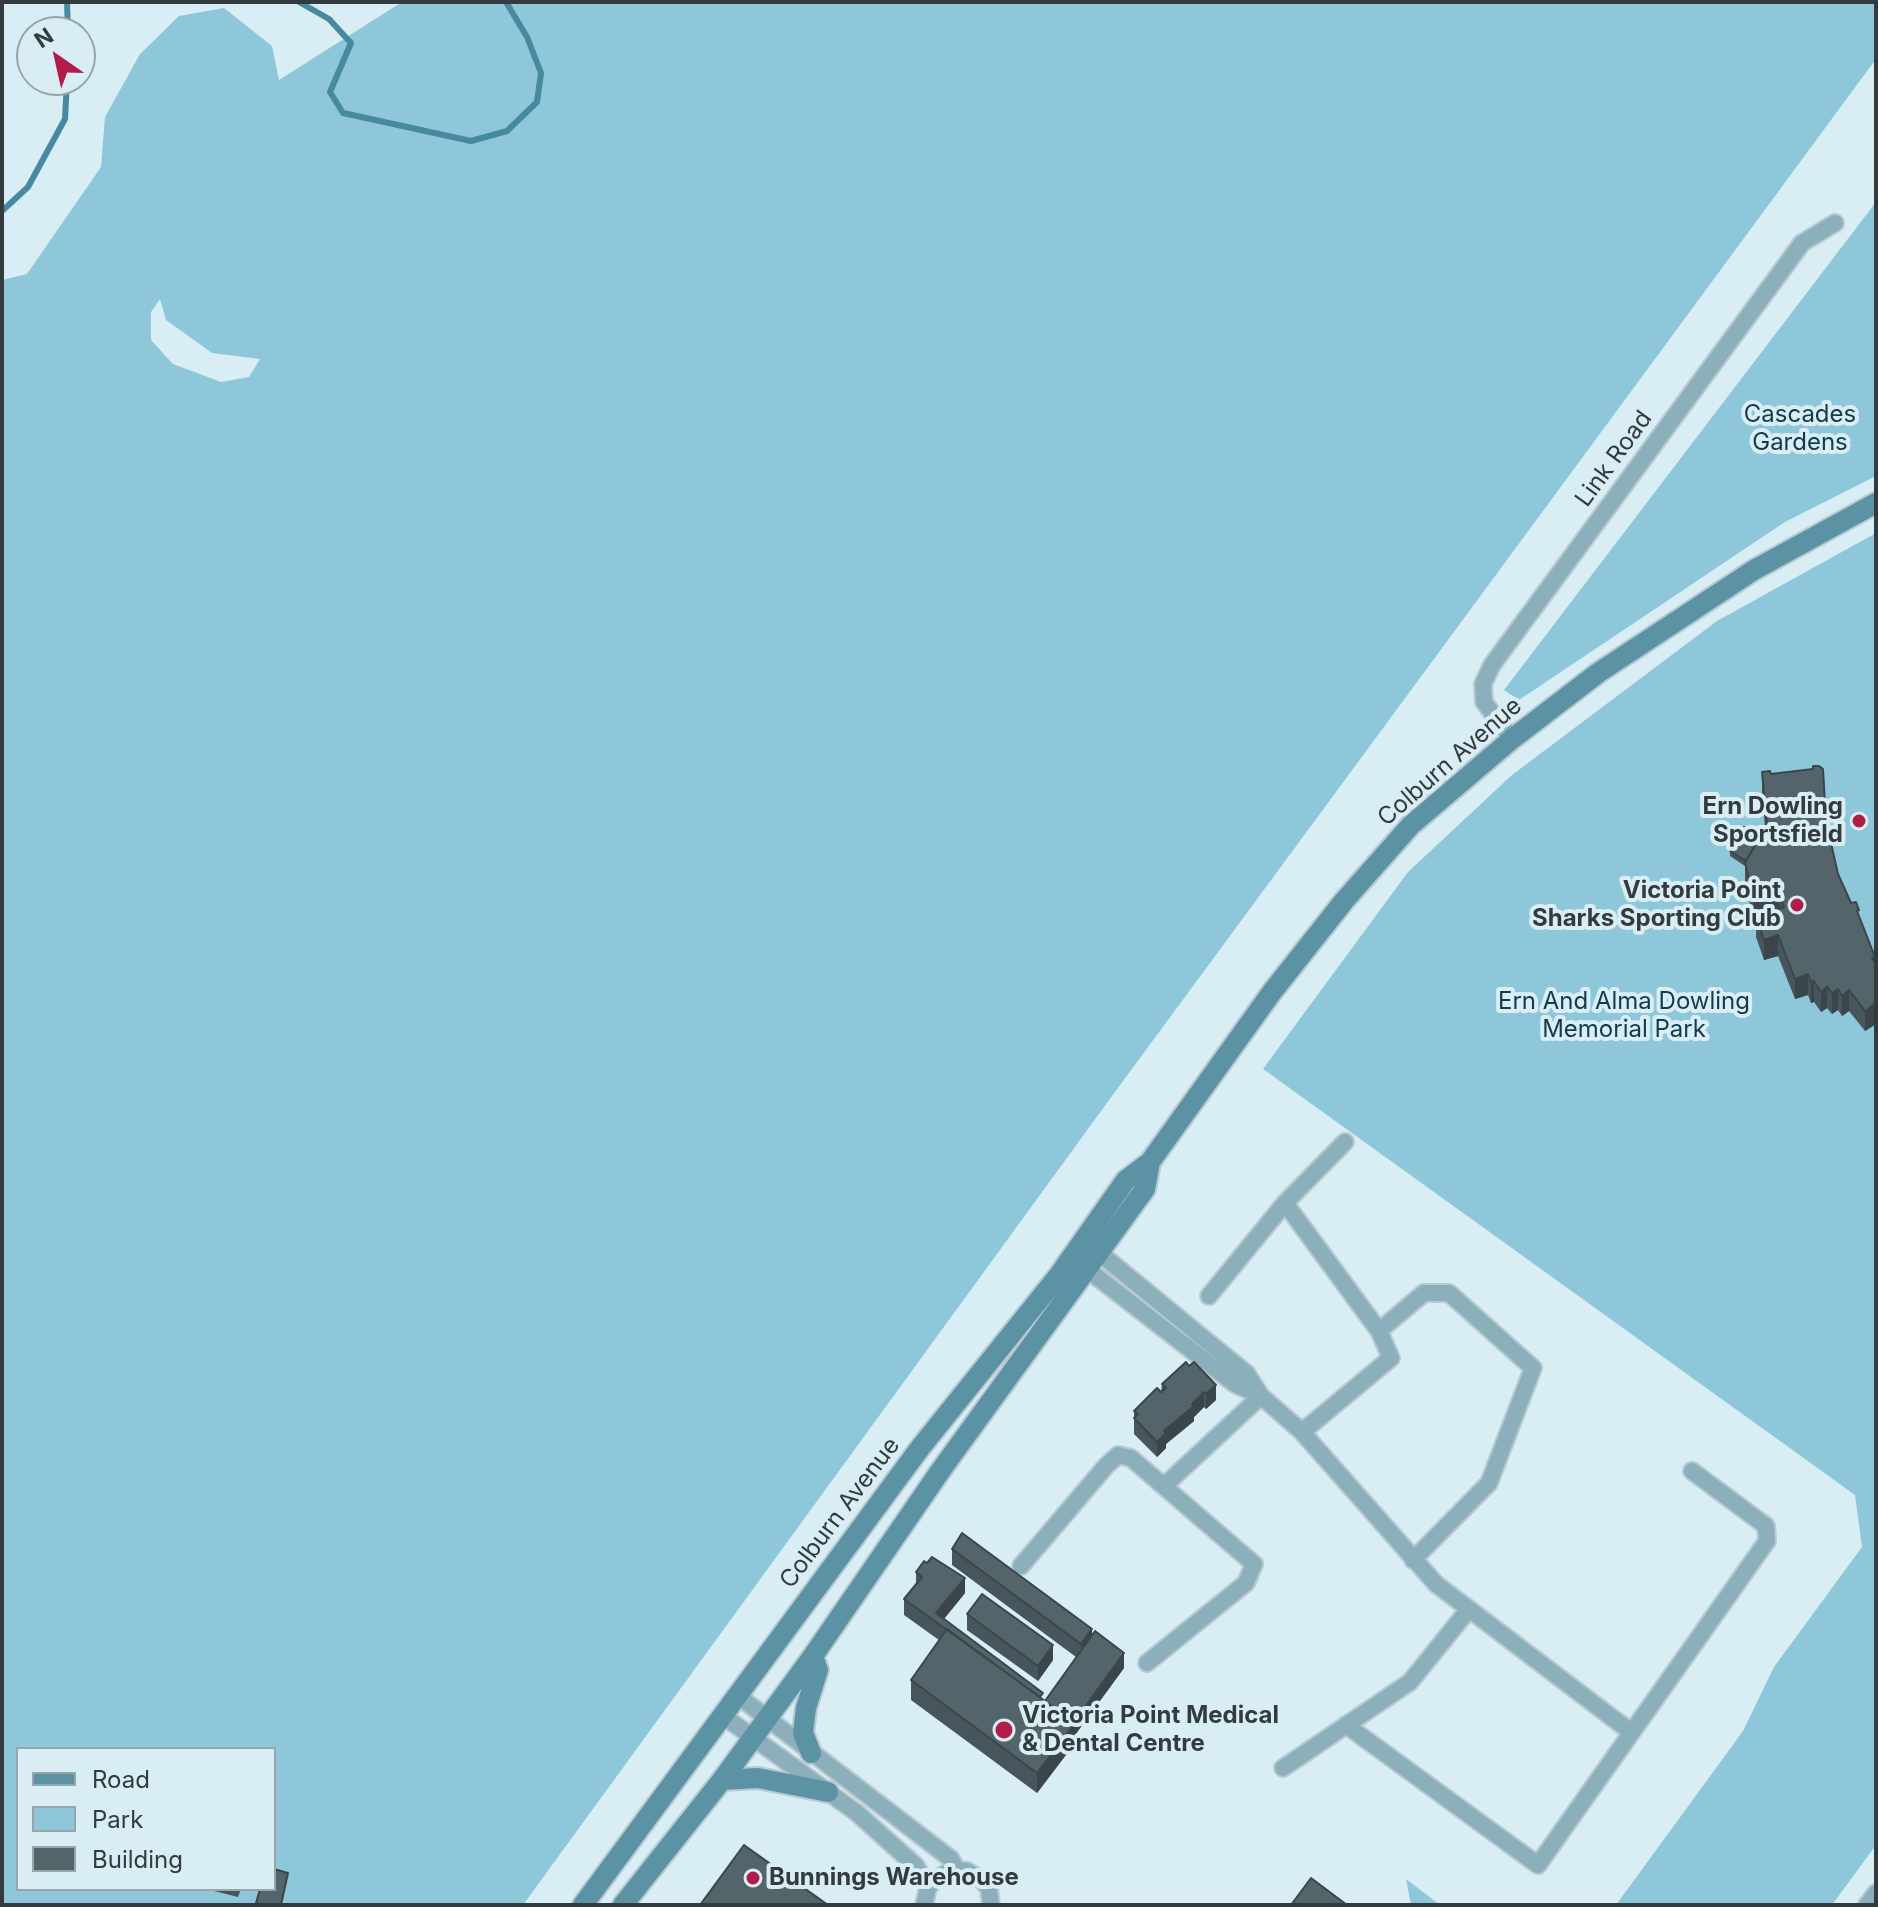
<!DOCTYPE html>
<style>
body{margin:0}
#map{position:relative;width:1878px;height:1907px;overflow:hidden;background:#d9edf4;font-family:Inter,sans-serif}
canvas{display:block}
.frame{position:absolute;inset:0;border:4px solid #333b3e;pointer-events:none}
.legend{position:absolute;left:16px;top:1747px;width:260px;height:144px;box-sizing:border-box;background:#d9edf4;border:2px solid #97a6ab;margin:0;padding:10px 14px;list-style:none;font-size:24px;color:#333b3e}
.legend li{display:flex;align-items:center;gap:16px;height:40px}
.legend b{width:40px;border:2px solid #97a6ab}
.north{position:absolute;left:16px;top:16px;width:80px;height:80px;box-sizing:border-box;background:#d9edf4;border:2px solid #97a6ab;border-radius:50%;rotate:326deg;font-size:22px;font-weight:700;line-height:32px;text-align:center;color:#333b3e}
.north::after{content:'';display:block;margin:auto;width:28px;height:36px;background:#b01d48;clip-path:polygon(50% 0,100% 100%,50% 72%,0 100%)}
</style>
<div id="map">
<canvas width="1878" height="1907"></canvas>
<div class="frame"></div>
<ul class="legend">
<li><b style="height:10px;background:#5b93a5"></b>Road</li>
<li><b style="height:22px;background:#8fc7da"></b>Park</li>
<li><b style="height:22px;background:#53646b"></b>Building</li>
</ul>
<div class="north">N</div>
</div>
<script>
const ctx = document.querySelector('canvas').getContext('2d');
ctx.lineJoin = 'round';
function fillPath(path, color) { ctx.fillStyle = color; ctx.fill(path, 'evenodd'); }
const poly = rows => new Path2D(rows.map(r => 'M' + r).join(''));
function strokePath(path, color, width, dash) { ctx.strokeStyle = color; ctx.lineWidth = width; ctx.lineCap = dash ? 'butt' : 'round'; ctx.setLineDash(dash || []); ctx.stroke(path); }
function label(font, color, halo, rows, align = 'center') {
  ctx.font = font + ' Inter,sans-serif'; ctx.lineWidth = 8; ctx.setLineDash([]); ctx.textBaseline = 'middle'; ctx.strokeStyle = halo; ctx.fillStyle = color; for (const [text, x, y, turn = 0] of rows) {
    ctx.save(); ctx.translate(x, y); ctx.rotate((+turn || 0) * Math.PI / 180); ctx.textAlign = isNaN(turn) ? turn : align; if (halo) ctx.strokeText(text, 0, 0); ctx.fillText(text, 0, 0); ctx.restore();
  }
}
fillPath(poly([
 [402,2,1876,2,1876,59,1112,1096,523,1905,2,1905,2,280,27,274,101,167,105,117,140,54,179,16,224,8,272,46,279,80],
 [160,299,166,320,212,353,260,359,249,377,221,382,173,364,151,340,151,312],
 [18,1749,274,1749,274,1889,18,1889],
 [1876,202,1876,476,1785,522,1519,700,1504,690],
 [1876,533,1876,1845,1832,1905,1616,1905,1743,1731,1774,1667,1862,1547,1855,1495,1263,1069,1408,872,1512,775,1717,621],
 [1406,1879,1440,1905,1411,1905]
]), '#8fc7da');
strokePath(poly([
 [67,2,68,32],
 [299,2,329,19,351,43,330,92,343,113,471,141,507,131,537,102,541,73,527,37,506,2],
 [2,211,28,187,65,119,67,80]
]), '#47899e', 6);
const street = poly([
 [1512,739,1484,702,1483,684,1492,665,1802,243,1835,223],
 [1285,1203,1379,1331,1391,1358,1302,1432],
 [1091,1246,1247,1374,1261,1396,1302,1432,1436,1584,1631,1732],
 [1079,1263,1235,1384,1261,1396],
 [1209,1296,1285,1203,1345,1142],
 [1379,1331,1424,1293,1449,1293,1533,1368,1489,1483,1413,1560],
 [1164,1486,1261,1396],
 [1021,1566,1106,1466,1118,1455,1131,1458,1254,1564,1246,1583,1147,1663],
 [737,1695,951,1859,957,1870],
 [722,1715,857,1813,916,1866,928,1888],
 [1346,1725,1538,1865,1767,1541,1766,1526,1692,1471],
 [1283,1768,1410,1682,1469,1609],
 [924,1905,928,1888,933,1881,948,1872,957,1870,967,1871,983,1881,989,1889,991,1905],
 [1867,1905,1876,1893]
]);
const secondary = poly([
 [811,1753,803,1733,806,1708,818,1670,813,1656],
 [722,1780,758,1778,828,1792],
 [583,1905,920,1448,1059,1275,1126,1180,1150,1162,1272,992,1344,901,1411,825,1512,739,1598,673,1754,570,1876,503],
 [623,1905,722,1780,813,1656,941,1470,1145,1189,1150,1162]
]);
strokePath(street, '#b8c9d0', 20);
strokePath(secondary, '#b8c9d0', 24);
strokePath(street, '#8cafbc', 16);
strokePath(secondary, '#5b93a5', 20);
fillPath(poly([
 [1762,772,1771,774,1826,821,1838,874,1851,903,1859,917,1875,960,1876,959,1876,1024,1865,1031,1849,1011,1842,1016,1838,1010,1832,1014,1827,1008,1821,1012,1814,1002,1811,1003,1808,995,1795,999,1778,956,1764,960,1756,937,1756,921,1754,922,1745,882,1745,866,1730,856,1730,851,1760,837,1765,828,1762,792],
 [1186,1362,1216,1400,1206,1409,1204,1407,1194,1417,1194,1421,1166,1444,1166,1448,1157,1457,1134,1434,1134,1411,1161,1392,1162,1384],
 [952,1549,1092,1635,1124,1668,1075,1735,1075,1743,1037,1793,911,1700,911,1680,939,1640,904,1615,904,1599,916,1584,916,1572,965,1593,944,1619,1045,1701,1076,1657,952,1565],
 [967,1614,1053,1660,1038,1681,967,1630],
 [206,1889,241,1889,238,1897]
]), '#47565c');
fillPath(poly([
 [1780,895,1780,916,1756,916,1756,921,1754,922,1754,901],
 [1778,935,1778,956,1764,960,1764,940],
 [1808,974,1808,995,1795,999,1795,979],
 [1814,981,1814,1002,1811,1003,1811,982],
 [1827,987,1827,1008,1821,1012,1821,992],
 [1838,989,1838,1010,1832,1014,1832,993],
 [1849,990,1849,1011,1842,1016,1842,996],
 [1876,1003,1876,1024,1865,1031,1865,1011],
 [1216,1385,1216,1400,1206,1409,1206,1394],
 [1204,1392,1204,1407,1194,1417,1194,1421,1166,1444,1166,1448,1157,1457,1157,1442,1164,1431],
 [965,1578,965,1593,939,1625,936,1613],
 [1092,1629,1092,1644,1081,1660,1081,1644],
 [1053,1645,1053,1660,1038,1681,1038,1666],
 [1124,1653,1124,1668,1075,1735,1075,1743,1037,1793,1037,1773]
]), '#3a464b');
const building = poly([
 [1813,766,1819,766,1823,769,1826,821,1838,874,1851,903,1856,902,1859,910,1857,911,1875,957,1872,958,1874,961,1876,959,1876,1003,1865,1011,1849,990,1842,996,1838,989,1832,993,1827,987,1821,992,1814,981,1811,982,1808,974,1795,979,1778,935,1764,940,1756,916,1784,907,1780,895,1754,901,1745,862,1767,825,1762,772,1770,771,1771,774,1813,769,1813,766],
 [1744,827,1760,837,1746,861,1730,851,1744,827],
 [1186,1362,1189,1366,1194,1362,1216,1385,1206,1394,1204,1392,1192,1404,1194,1406,1164,1431,1166,1433,1157,1442,1134,1418,1138,1414,1134,1411,1157,1388,1161,1392,1166,1388,1162,1384,1186,1362],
 [962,1533,1092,1629,1081,1644,952,1549,962,1533],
 [932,1557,965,1578,936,1613,1043,1693,1040,1697,904,1599,922,1577,916,1572,924,1561,927,1563,932,1557],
 [982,1594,1053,1645,1038,1666,967,1614,982,1594],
 [947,1629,1075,1723,1037,1773,911,1680,947,1629],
 [1095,1631,1124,1653,1074,1722,1045,1701,1095,1631],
 [744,1845,828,1905,700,1905,744,1845],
 [274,1869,288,1873,281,1905,263,1905,256,1903,260,1889,274,1889,274,1869],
 [1311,1878,1347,1905,1291,1905,1311,1878]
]);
fillPath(building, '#53646b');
strokePath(building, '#3a464b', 2);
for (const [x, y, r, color] of [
 [1859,821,8,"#b01d48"],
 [1797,905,8,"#b01d48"],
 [1004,1730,10,"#b01d48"],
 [753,1878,8,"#b01d48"]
]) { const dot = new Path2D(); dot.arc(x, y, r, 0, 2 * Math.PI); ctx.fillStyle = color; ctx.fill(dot); strokePath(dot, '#d9edf4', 3); }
label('24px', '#123c48', '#d9edf4', [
 ["Cascades",1800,415],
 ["Gardens",1800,443],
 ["Ern And Alma Dowling",1624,1002],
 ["Memorial Park",1624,1030]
]);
label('24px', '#333b3e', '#d9edf4', [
 ["Link Road",1614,459,-54],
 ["Colburn Avenue",1450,762,-41],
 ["Colburn Avenue",840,1513,-53]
]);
label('bold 24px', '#333b3e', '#d9edf4', [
 ["Ern Dowling",1843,807],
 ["Sportsfield",1843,835],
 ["Victoria Point",1781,891],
 ["Sharks Sporting Club",1781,919],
 ["Victoria Point Medical",1022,1716,"left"],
 ["& Dental Centre",1022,1744,"left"],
 ["Bunnings Warehouse",769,1878,"left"]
], 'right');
</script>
